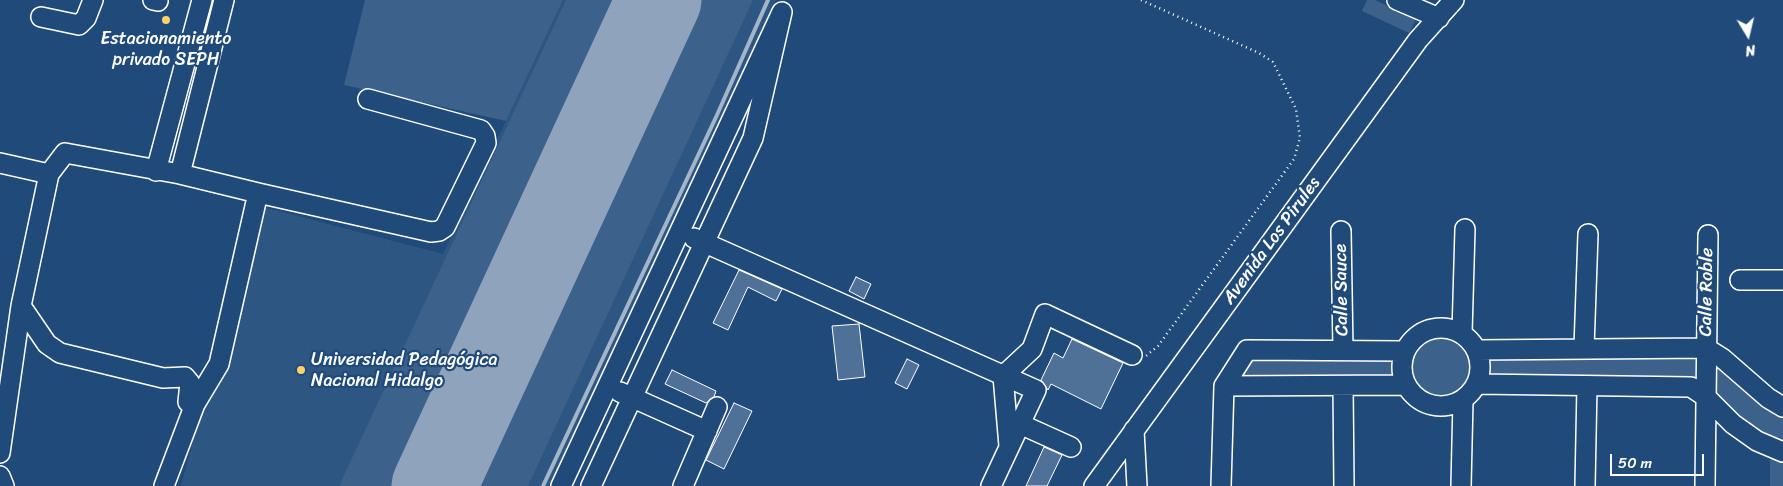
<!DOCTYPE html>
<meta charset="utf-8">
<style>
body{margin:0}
#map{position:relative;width:1783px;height:486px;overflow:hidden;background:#1f4a7a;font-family:Sriracha,sans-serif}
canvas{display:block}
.north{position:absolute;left:1723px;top:10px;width:50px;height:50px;-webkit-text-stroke:4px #1f4a7a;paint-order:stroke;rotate:171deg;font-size:14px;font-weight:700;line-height:20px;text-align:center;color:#fff}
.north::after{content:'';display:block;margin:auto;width:18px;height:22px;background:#fff;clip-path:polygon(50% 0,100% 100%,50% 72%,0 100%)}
.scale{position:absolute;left:1610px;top:454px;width:94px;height:22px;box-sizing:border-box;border:2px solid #fff;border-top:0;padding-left:6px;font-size:15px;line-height:18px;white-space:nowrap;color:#fff;-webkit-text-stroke:4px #1f4a7a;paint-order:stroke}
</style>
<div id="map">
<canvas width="1783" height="486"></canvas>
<div class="north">N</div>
<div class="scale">50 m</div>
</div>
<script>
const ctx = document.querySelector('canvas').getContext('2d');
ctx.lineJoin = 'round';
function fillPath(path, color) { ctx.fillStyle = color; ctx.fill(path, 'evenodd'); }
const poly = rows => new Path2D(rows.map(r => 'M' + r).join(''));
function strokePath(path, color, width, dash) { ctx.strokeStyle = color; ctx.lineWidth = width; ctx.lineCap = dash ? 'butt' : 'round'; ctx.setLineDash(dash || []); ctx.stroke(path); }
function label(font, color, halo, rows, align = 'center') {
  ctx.font = font + ' Sriracha,sans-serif'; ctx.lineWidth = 4.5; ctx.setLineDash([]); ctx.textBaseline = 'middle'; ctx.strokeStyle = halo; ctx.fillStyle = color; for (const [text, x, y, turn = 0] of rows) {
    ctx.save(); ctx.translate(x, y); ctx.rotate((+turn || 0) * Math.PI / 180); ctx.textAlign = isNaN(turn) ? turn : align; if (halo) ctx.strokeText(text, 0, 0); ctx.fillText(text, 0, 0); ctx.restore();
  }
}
fillPath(poly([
 [563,0,776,0,550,486,181,486,256,205,443,254]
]), '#2e5683');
fillPath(poly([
 [365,0,563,0,506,121,344,85],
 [566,0,632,0,407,486,339,486],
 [687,0,753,0,528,486,461,486],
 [1367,0,1375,0,1416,19,1409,33,1362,11],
 [1440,328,1457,334,1473,352,1704,347,1783,408,1783,486,1770,486,1770,447,1696,386,1473,387,1458,404,1442,411,1423,409,1407,401,1397,387,1228,383,1244,360,1397,353,1407,338,1423,330]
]), '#3c618b');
strokePath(poly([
 [543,486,717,115,768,0]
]), '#a3b5c8', 4);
strokePath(poly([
 [434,486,659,0]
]), '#8fa4bc', 85);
const building = poly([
 [739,270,782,289,776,301,748,287,728,330,713,323,739,270],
 [856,277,871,284,864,299,849,291,856,277],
 [859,324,865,377,838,380,832,326,859,324],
 [1072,339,1123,363,1101,409,1051,384,1048,390,1041,380,1054,353,1063,358,1072,339],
 [907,359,919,365,907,389,895,383,907,359],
 [672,370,716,391,714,397,706,403,665,384,672,370],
 [734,403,752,411,724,469,706,460,734,403],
 [1044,447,1062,455,1047,486,1026,486,1044,447]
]);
fillPath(building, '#507197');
strokePath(building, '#fff', 1);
const minor = poly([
 [153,0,158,1],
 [1397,0,1439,18],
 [41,17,79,25,86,18,93,0],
 [0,163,49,174],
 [156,171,202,0],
 [180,174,224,0],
 [258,193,431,232,439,231,445,227,486,143,485,136,481,130,368,99],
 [1341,231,1343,350],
 [694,238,1036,390,991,486],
 [1740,280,1783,280],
 [21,306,47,344,60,353,163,378,185,377,190,383,188,402,195,404],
 '1402 367a39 39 0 1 1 78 0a39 39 0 1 1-78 0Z',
 [1462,333,1465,229],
 [1584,348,1588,234],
 [1477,350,1706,348,1722,358,1768,398,1783,407],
 [1404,351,1247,350,1224,386,1405,385],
 [1477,384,1691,387,1706,397,1733,424,1757,441,1783,452],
 [1343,386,1344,486],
 [620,392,707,431],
 [1020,424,1071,447],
 [1134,430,1137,486],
 [1009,446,1003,376,1032,349,1045,314,1132,355],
 [0,453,21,306,49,174,65,153,180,174,258,193,219,364,195,404,164,486],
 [0,476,4,486],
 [561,486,782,12,753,138,591,486],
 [683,486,717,407],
 [1094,486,1418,40,1454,0],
 [1221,486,1224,386],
 [1461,486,1463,400],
 [1585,486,1587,386],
 [1705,486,1708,235]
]);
strokePath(minor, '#fff', 22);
strokePath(poly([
 [1141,0,1259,53,1273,62,1296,109,1300,138,1294,159,1158,346,1146,356]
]), '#fff', 2.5, [1, 4]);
strokePath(minor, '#1f4a7a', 19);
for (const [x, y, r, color] of [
 [166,20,5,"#ffd166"],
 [301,370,5,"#ffd166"]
]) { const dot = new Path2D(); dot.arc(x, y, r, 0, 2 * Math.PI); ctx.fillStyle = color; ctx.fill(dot); strokePath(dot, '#1f4a7a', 2); }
label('18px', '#fff', '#1f4a7a', [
 ["Estacionamiento",166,39],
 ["privado SEPH",166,60],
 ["Universidad Pedagógica",311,360,"left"],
 ["Nacional Hidalgo",311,381,"left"]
]);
label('18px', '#fff', '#1f4a7a', [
 ["Avenida Los Pirules",1272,241,-54],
 ["Calle Sauce",1342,290,-91],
 ["Calle Roble",1707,292,-89]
]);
</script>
